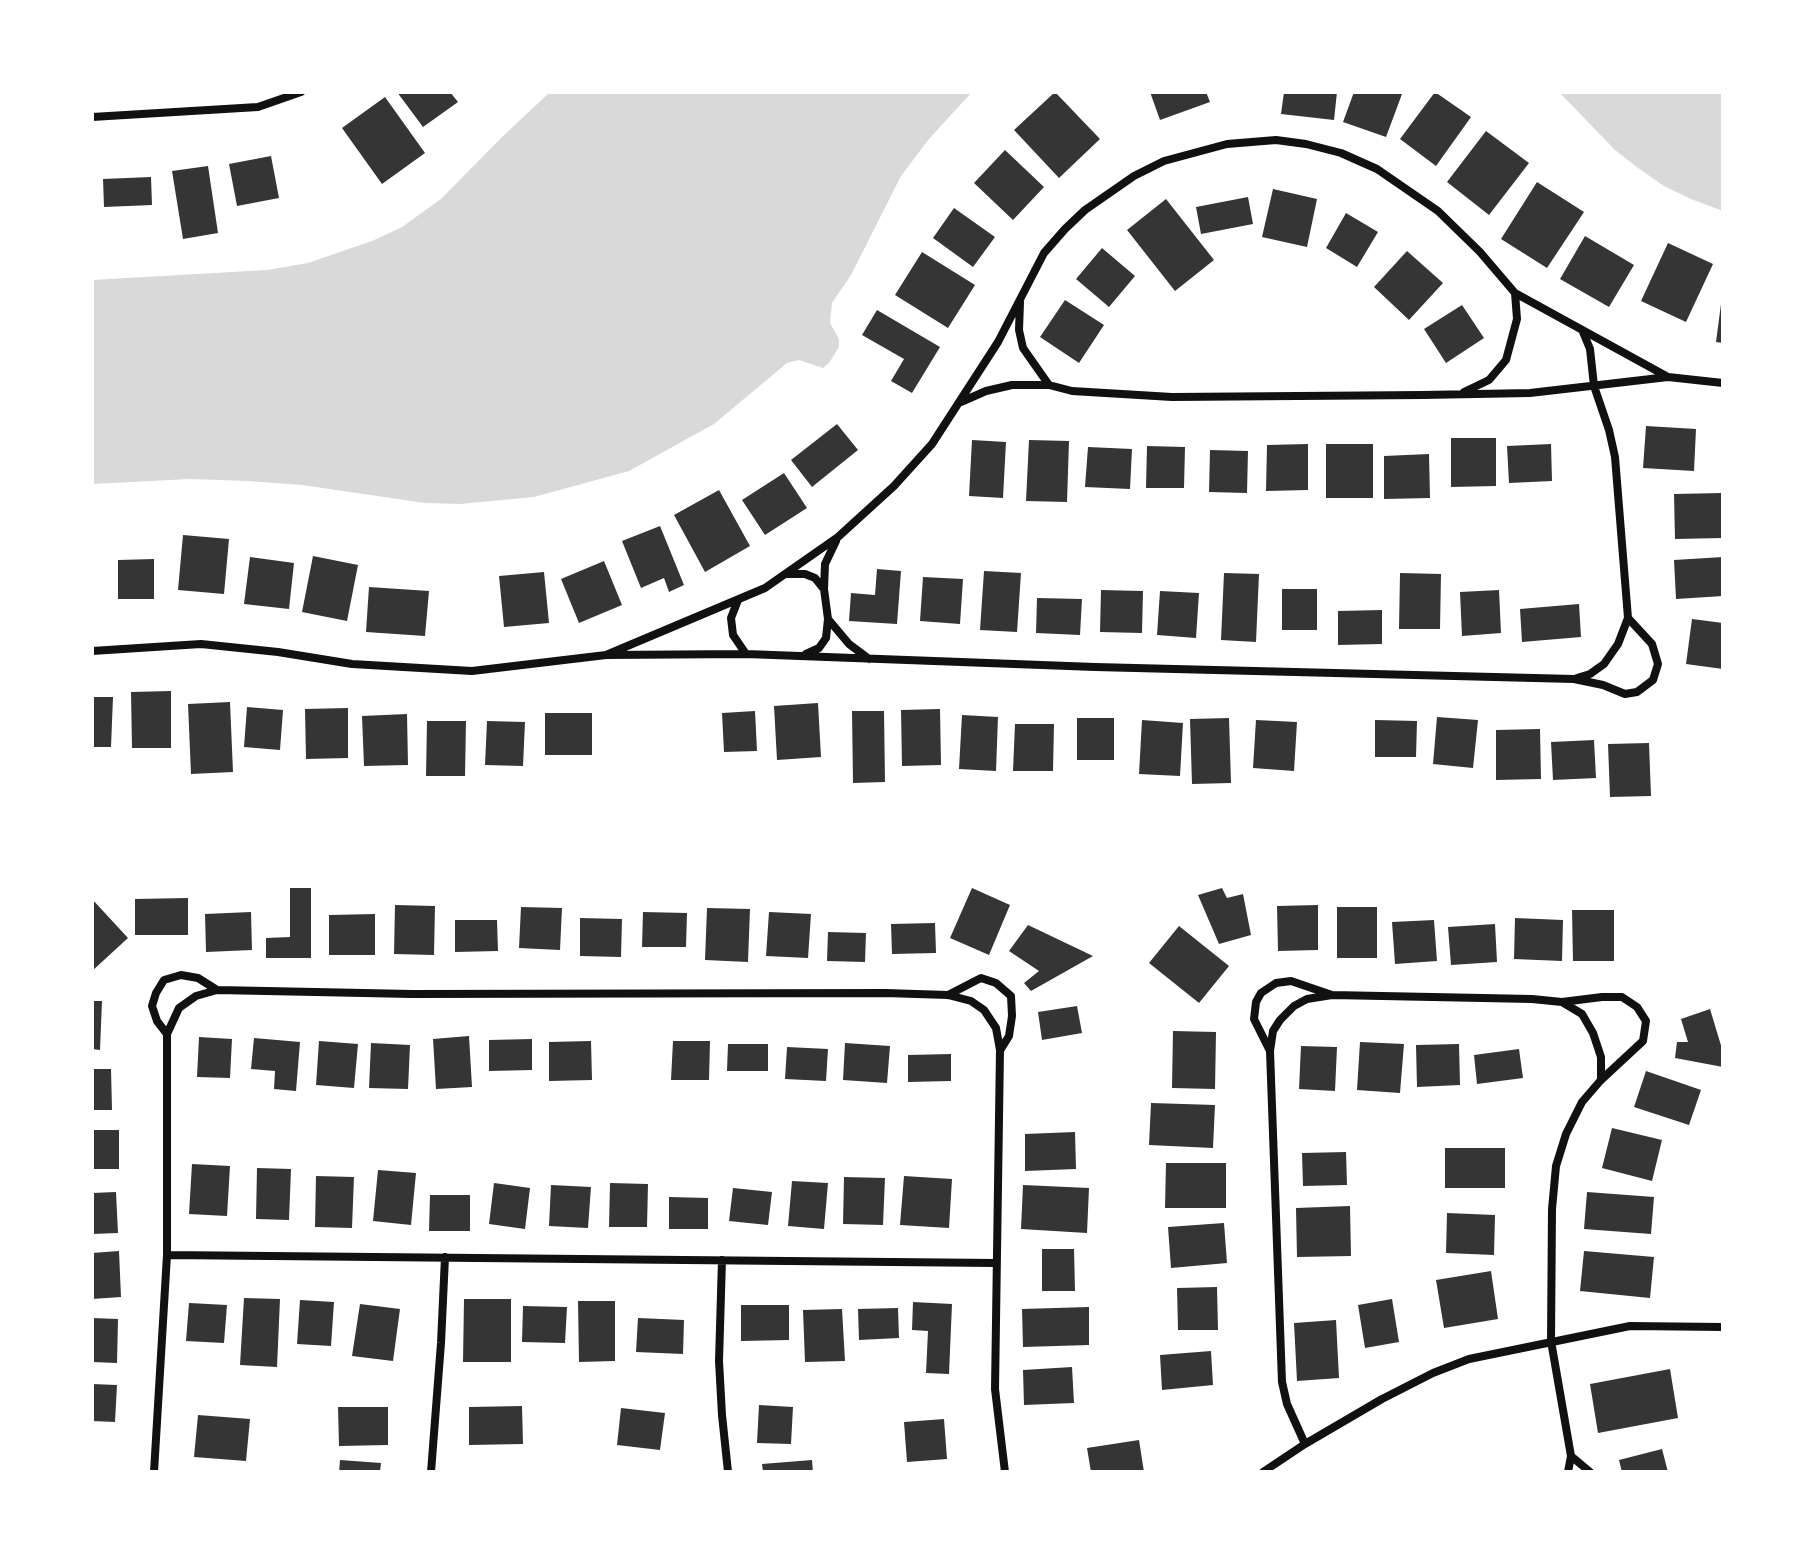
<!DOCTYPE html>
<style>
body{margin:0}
#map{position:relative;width:1815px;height:1564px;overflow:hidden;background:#fff;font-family:"Golos Text",sans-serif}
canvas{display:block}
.frame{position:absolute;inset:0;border:94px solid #fff;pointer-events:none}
</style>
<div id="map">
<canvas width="1815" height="1564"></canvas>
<div class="frame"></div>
</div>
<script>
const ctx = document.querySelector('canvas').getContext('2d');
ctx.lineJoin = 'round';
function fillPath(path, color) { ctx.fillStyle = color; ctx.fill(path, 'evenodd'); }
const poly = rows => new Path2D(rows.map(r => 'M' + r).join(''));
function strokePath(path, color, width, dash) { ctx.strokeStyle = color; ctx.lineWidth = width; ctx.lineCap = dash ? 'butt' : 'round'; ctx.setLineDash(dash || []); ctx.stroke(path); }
fillPath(poly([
 [550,92,972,92,929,139,901,176,851,275,832,303,830,323,839,339,839,347,829,363,823,368,799,360,787,363,714,424,629,471,534,497,460,504,425,503,302,485,248,481,190,479,92,484,92,280,267,270,308,263,372,241,402,227,441,199,503,136],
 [1559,92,1723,92,1723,211,1691,199,1664,186,1638,168,1615,150]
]), '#d9d9d9');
fillPath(poly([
 [397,92,450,92,458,102,423,127],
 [1055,92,1100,139,1059,178,1014,130],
 [1150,92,1206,92,1210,102,1160,120],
 [1284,92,1337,92,1334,120,1281,114],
 [1354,92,1402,94,1386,137,1343,122],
 [1435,92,1471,117,1436,166,1400,139],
 [385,97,425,153,382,184,342,128],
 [1486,131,1529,163,1489,215,1447,182],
 [1005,150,1044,187,1013,220,974,183],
 [271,156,279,198,237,206,229,164],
 [208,166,218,233,183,239,172,171],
 [151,177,152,205,104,207,103,179],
 [1537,182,1584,212,1547,268,1501,239],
 [1273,189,1317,199,1307,247,1262,237],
 [1248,197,1253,224,1201,234,1196,207],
 [1166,199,1214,260,1175,291,1127,230],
 [954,208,995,237,973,267,933,238],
 [1346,213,1378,232,1357,267,1326,248],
 [1585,236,1634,265,1609,307,1560,279],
 [1668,243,1713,264,1686,322,1641,301],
 [1102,248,1135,276,1109,307,1076,279],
 [1407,251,1443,283,1409,320,1374,287],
 [922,252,975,285,948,328,895,295],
 [1065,300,1104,325,1079,363,1040,337],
 [1721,304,1723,304,1723,343,1716,342],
 [1462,305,1484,338,1446,363,1424,329],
 [877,310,940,347,912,393,891,381,904,359,862,335],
 [837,424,858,450,812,487,791,460],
 [1646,426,1696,429,1694,471,1643,468],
 [1451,438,1496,438,1496,486,1451,487],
 [972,440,1006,442,1003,498,969,496],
 [1029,440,1069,441,1067,502,1026,501],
 [1308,444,1308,490,1266,491,1267,445],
 [1326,444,1373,444,1373,498,1326,498],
 [1551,444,1552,481,1509,483,1507,446],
 [1147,446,1185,447,1184,488,1146,488],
 [1088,447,1132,449,1130,489,1085,487],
 [1210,450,1248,451,1247,493,1209,492],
 [1429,454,1430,498,1384,499,1384,456],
 [784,473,807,508,765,535,742,500],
 [719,490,750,546,705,572,674,515],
 [1723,493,1723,538,1675,539,1674,494],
 [660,526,684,585,669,592,664,578,641,588,622,541],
 [183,535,229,539,224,594,178,590],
 [313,556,358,565,347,621,302,612],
 [250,557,294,563,289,609,244,604],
 [1723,557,1723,596,1676,599,1674,560],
 [154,559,154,599,118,599,118,560],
 [604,561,622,605,579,623,561,579],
 [877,569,901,571,897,624,849,621,851,593,875,595],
 [984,571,1021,573,1017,632,980,630],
 [544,572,549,623,504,627,499,576],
 [1224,573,1259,574,1256,642,1221,640],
 [1400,573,1441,574,1440,629,1399,629],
 [923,577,963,579,960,624,920,621],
 [369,587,429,591,425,636,366,632],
 [1282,589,1317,589,1317,630,1282,630],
 [1101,590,1143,591,1142,633,1100,632],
 [1499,590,1501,633,1462,636,1460,592],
 [1160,591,1199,593,1196,638,1157,635],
 [1037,598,1082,599,1080,635,1036,633],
 [1579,604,1581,637,1522,642,1520,609],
 [1382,610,1382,644,1338,645,1338,611],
 [1692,619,1723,623,1723,669,1686,664],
 [171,691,171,748,132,748,131,692],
 [92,697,113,697,111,747,92,747],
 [230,702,233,772,191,774,188,704],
 [818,703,821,757,777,760,774,706],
 [247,707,283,710,280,750,244,747],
 [348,708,348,758,306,759,305,709],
 [940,709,941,765,902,766,901,710],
 [755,711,757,751,724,752,722,713],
 [852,711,884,711,885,782,853,783],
 [545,713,592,713,592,755,545,755],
 [407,714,408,765,364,766,362,716],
 [962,715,998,717,996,771,959,769],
 [1437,717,1478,720,1473,768,1433,764],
 [1077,718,1114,718,1114,760,1077,760],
 [1229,718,1231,783,1192,784,1190,719],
 [1142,720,1183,723,1180,776,1139,774],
 [1256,720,1297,722,1294,771,1253,768],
 [1375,720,1417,721,1416,757,1375,757],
 [427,721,466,721,465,776,426,776],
 [487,721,525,722,523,766,485,765],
 [1015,724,1054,724,1053,771,1013,771],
 [1540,729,1541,779,1496,780,1496,730],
 [1594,740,1596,778,1553,780,1551,742],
 [1649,743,1651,796,1610,797,1608,744],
 [290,888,311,888,311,958,266,958,266,938,290,937],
 [972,888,1010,905,989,955,950,938],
 [1222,888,1227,898,1243,894,1251,935,1219,944,1198,895],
 [188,898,188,935,135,935,135,899],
 [92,899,128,938,92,971],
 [395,905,435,906,434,955,394,954],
 [1318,905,1318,950,1278,951,1277,906],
 [521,907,562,908,560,950,519,948],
 [1337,907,1377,907,1377,958,1337,958],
 [707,908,750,909,748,962,705,960],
 [1572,910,1614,910,1614,961,1573,961],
 [251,912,252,950,206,952,205,914],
 [643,912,687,913,686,947,642,947],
 [769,912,811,914,808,958,766,956],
 [375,914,375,955,329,955,329,915],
 [580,918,622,919,621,957,580,956],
 [1515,918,1563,920,1562,961,1514,959],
 [455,920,497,920,498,951,455,952],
 [1434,920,1437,961,1395,964,1392,922],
 [935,923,936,953,892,954,891,924],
 [1495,924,1497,962,1451,965,1448,927],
 [1028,925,1093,956,1031,991,1024,983,1039,971,1009,951],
 [1179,926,1229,966,1199,1003,1149,963],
 [828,932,866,933,865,962,827,961],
 [92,1001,102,1001,100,1050,92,1049],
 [1077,1006,1082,1033,1042,1040,1038,1012],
 [1710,1009,1723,1052,1723,1067,1675,1058,1677,1042,1688,1042,1681,1019],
 [1173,1031,1216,1032,1215,1089,1172,1088],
 [469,1036,472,1087,436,1089,433,1039],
 [199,1037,232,1039,230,1078,197,1077],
 [254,1038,300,1042,296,1091,274,1089,275,1071,251,1069],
 [532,1039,532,1070,489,1071,489,1040],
 [319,1041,358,1044,354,1088,316,1085],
 [591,1041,592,1080,549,1081,549,1042],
 [673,1041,710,1041,709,1080,671,1080],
 [1360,1042,1404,1044,1400,1093,1357,1090],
 [371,1043,410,1045,408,1089,369,1088],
 [845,1043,890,1046,887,1083,843,1080],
 [728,1044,768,1044,768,1071,727,1071],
 [1459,1044,1460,1085,1417,1087,1416,1045],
 [1301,1046,1337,1047,1335,1091,1299,1089],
 [787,1047,828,1049,826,1081,785,1079],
 [1519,1049,1523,1078,1477,1084,1474,1055],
 [951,1054,951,1081,908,1082,908,1055],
 [92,1069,111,1069,112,1110,92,1110],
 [1646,1071,1701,1090,1689,1125,1634,1107],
 [1151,1103,1215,1105,1213,1148,1149,1145],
 [1612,1128,1662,1140,1652,1181,1602,1168],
 [92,1130,119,1130,119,1169,92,1169],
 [1075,1132,1076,1169,1025,1171,1025,1134],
 [1445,1148,1505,1148,1505,1188,1445,1188],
 [1346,1152,1347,1185,1303,1186,1302,1153],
 [1166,1163,1226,1163,1226,1208,1165,1208],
 [192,1164,230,1166,227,1216,189,1214],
 [257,1168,291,1169,289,1220,256,1219],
 [378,1170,416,1173,411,1225,373,1221],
 [316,1176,354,1177,352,1228,315,1227],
 [904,1176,952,1179,949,1228,900,1225],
 [844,1177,885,1178,883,1225,843,1224],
 [792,1181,828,1183,824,1229,788,1226],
 [494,1183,530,1188,525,1229,489,1224],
 [610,1183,648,1184,647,1227,609,1227],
 [551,1185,591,1187,588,1228,549,1226],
 [1023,1185,1089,1188,1087,1233,1021,1229],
 [733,1188,772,1192,768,1225,729,1221],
 [116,1192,118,1233,92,1234,92,1193],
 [1587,1192,1654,1197,1651,1234,1584,1229],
 [430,1195,470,1195,470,1231,429,1231],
 [669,1197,708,1198,708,1229,669,1229],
 [1350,1206,1351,1256,1297,1257,1296,1208],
 [1447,1213,1495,1215,1494,1255,1446,1253],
 [1224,1223,1227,1263,1171,1268,1168,1227],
 [1042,1249,1074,1249,1075,1291,1042,1291],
 [119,1251,121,1297,92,1299,92,1253],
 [1584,1251,1654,1257,1650,1298,1580,1291],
 [1491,1271,1498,1319,1444,1328,1436,1280],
 [1217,1287,1218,1330,1178,1330,1177,1288],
 [244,1298,280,1299,277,1367,240,1365],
 [464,1299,511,1299,511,1362,463,1362],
 [1392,1299,1399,1342,1365,1348,1358,1305],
 [300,1300,334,1302,331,1346,297,1344],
 [578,1301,615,1301,615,1361,579,1362],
 [913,1302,952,1304,949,1374,926,1373,928,1331,912,1330],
 [189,1303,227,1305,224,1343,186,1341],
 [360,1304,400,1309,393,1361,352,1356],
 [741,1305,789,1305,789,1340,741,1341],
 [523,1306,567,1307,565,1343,522,1342],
 [1089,1307,1089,1345,1023,1347,1022,1309],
 [898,1308,899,1338,859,1340,858,1309],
 [842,1309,845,1361,805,1362,803,1310],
 [92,1318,118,1319,117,1363,92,1362],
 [638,1318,684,1320,683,1354,636,1352],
 [1336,1320,1339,1378,1297,1381,1294,1323],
 [1211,1351,1213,1385,1162,1390,1160,1355],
 [1072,1367,1074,1403,1024,1405,1023,1370],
 [1670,1369,1678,1418,1598,1433,1590,1384],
 [92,1384,117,1385,115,1422,92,1421],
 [759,1405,793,1407,791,1444,757,1443],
 [522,1406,523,1444,469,1445,469,1407],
 [338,1407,388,1407,388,1445,339,1446],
 [621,1408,665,1413,660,1450,617,1445],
 [198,1415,250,1419,246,1461,194,1457],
 [944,1419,947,1459,907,1462,904,1422],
 [1139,1440,1144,1472,1091,1472,1087,1448],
 [1662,1449,1668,1472,1622,1472,1619,1460],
 [340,1460,381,1463,380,1472,339,1472],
 [812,1460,813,1472,763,1472,762,1464]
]), '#353535');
strokePath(poly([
 [92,117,258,107,301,92],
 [1668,377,1723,383],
 [1049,385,1072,391,1172,397,1423,395,1530,393,1668,377,1515,293,1480,252,1438,211,1377,169,1341,153,1306,144,1276,140,1227,144,1164,161,1134,176,1085,210,1065,229,1044,253,998,342,932,444,894,486,838,537,765,588,606,655,746,654,1095,667,1574,679,1603,685,1625,694,1637,692,1653,680,1658,664,1652,644,1628,618],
 [1464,392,1489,380,1506,360,1517,319,1515,293],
 [961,402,986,391,1012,385,1049,385,1023,348,1019,330,1020,302],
 [836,541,825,564,824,589,828,619,849,644,869,659],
 [786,574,805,574,815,578,823,588],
 [738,600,731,618,733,635,746,654],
 [92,651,201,644,278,652,352,664,472,671,606,655],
 [806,654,819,648,826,638,828,619],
 [1577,678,1590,674,1604,664,1618,644,1628,618,1615,457,1609,430,1594,386,1590,349,1583,332],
 [948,995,981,978,996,983,1011,996,1012,1016,1009,1036,1001,1049],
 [1562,1002,1602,997,1622,997,1637,1007,1646,1021,1643,1041,1601,1080,1582,1102,1566,1134,1556,1166,1552,1209,1551,1341,1571,1456,1568,1472],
 [167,1034,157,1021,152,1006,156,993,164,980,181,975,198,978,217,990,412,994,885,993,948,995,971,1001,984,1010,996,1028,1000,1050,995,1389,1005,1472],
 [1270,1051,1254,1019,1256,1002,1261,993,1276,983,1291,981,1332,995,1532,999,1562,1002,1582,1014,1593,1033,1601,1057,1601,1080],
 [167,1255,995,1263],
 [722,1260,719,1361,722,1415,728,1472],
 [1305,1444,1287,1404,1282,1382,1270,1051,1273,1031,1280,1020,1294,1006,1307,999,1332,995],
 [1571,1456,1590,1472],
 [154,1472,167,1255,167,1034,179,1008,196,996,217,990],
 [431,1472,441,1343,445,1257],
 [1263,1472,1305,1444,1382,1399,1433,1373,1469,1359,1630,1326,1723,1327]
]), '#111', 8);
</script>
